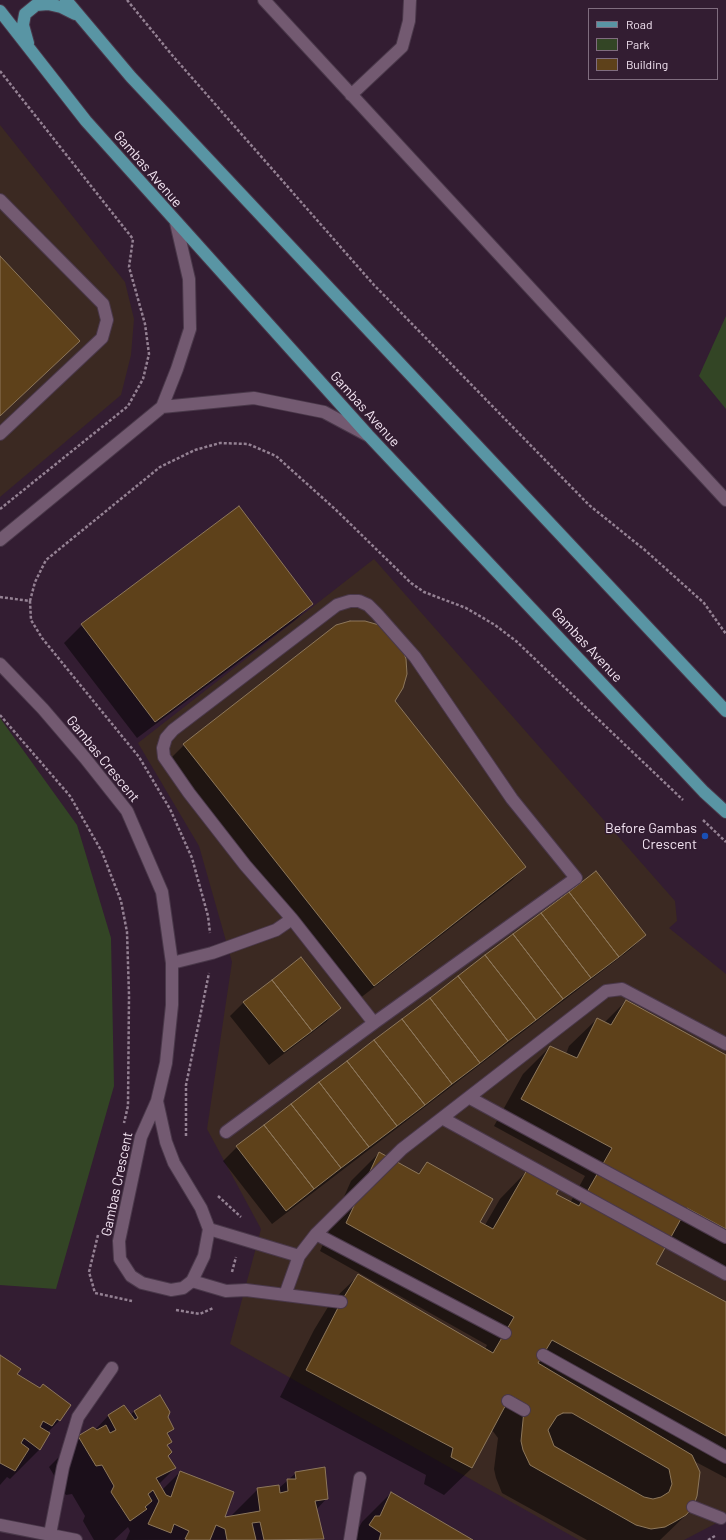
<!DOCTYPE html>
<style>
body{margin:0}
#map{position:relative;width:726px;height:1540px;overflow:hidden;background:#331d32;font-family:Barlow,sans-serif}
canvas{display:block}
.legend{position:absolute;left:588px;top:8px;width:130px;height:72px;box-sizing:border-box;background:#331d32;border:1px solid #806d7f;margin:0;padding:5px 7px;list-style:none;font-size:12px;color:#f3e4f2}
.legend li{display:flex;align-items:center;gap:8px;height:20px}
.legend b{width:20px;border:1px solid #806d7f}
</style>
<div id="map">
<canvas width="726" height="1540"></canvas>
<ul class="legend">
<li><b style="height:5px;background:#5995a4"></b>Road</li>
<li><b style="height:11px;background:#334525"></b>Park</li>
<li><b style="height:11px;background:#5e411a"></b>Building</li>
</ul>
</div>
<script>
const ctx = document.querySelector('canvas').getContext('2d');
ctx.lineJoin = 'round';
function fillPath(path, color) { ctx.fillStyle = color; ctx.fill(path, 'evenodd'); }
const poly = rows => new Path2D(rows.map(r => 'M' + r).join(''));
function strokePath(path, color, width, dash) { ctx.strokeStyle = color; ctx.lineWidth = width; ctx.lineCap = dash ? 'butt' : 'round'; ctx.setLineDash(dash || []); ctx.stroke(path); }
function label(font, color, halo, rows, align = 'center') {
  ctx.font = font + ' Barlow,sans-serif'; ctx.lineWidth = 3; ctx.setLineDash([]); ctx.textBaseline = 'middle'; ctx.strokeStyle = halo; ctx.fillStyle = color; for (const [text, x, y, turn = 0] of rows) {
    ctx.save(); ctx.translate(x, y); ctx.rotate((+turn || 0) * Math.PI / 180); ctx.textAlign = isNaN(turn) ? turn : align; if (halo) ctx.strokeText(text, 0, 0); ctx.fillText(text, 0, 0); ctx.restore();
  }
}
fillPath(poly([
 [0,125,125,282,134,319,131,355,121,395,0,497],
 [374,559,675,901,677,921,669,928,726,974,726,1518,684,1540,579,1540,230,1344,261,1229,207,1129,232,962,199,846,138,743]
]), '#3b2922');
fillPath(poly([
 [726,316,726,409,699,376],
 [0,718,77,825,111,938,114,1086,56,1289,0,1285]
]), '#334525');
fillPath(poly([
 [312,604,294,621,137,738,64,643,82,625],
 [394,701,525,867,511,881,359,999,170,759,184,745],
 [645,935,631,949,272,1224,223,1161,237,1147],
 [626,1001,726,1056,726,1271,668,1240,655,1265,726,1303,726,1478,694,1461,686,1515,660,1540,587,1540,502,1493,496,1478,494,1469,498,1438,492,1430,472,1468,444,1495,424,1484,426,1475,280,1397,314,1330,331,1302,359,1275,485,1349,487,1345,320,1251,351,1181,379,1153,417,1174,428,1163,479,1223,485,1225,500,1199,527,1171,555,1194,570,1203,585,1176,494,1126,523,1074,550,1047,566,1054,569,1046,597,1019,604,1023],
 [552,1444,566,1452,565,1454,553,1447],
 [244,1002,339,1008,326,1022,269,1065,230,1016],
 [0,1356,16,1374,39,1389,43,1385,70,1405,59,1421,47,1433,49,1434,39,1450,10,1479,7,1477,0,1485],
 [123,1406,130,1416,134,1411,167,1417,173,1429,167,1435,171,1442,166,1446,166,1456,175,1468,159,1484,162,1490,180,1472,223,1519,229,1518,258,1489,279,1488,296,1473,327,1498,316,1510,323,1539,126,1540,130,1531,128,1527,114,1540,94,1540,83,1521,85,1516,72,1494,66,1495,49,1467,79,1437,95,1430,108,1416],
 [391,1493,471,1540,352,1540,362,1522]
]), '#0007');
const building = poly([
 [0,256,80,341,0,416,0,256],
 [239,506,313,604,155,722,81,624,239,506],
 [350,621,365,621,379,625,401,645,406,659,407,674,403,688,395,701,526,867,374,986,183,744,336,625,350,621],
 [596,871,646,935,619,957,569,892,596,871],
 [569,892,619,957,591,978,541,913,569,892],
 [541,913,591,978,563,999,513,934,541,913],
 [513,934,563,999,536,1020,485,955,513,934],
 [485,955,536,1020,508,1041,458,976,485,955],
 [301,957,341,1008,312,1031,272,980,301,957],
 [458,976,508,1041,480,1063,430,998,458,976],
 [272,980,312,1031,284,1052,243,1002,272,980],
 [430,998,480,1063,452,1084,402,1019,430,998],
 [626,1000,726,1055,726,1229,687,1208,656,1264,726,1302,726,1436,552,1340,538,1363,692,1455,700,1472,697,1496,693,1507,686,1515,676,1521,665,1527,651,1529,636,1525,530,1465,523,1450,521,1441,524,1410,517,1399,513,1397,510,1397,472,1468,451,1457,453,1448,306,1370,341,1302,358,1274,493,1353,514,1317,346,1223,379,1152,419,1174,427,1162,493,1199,480,1222,493,1229,527,1170,560,1187,556,1194,579,1206,612,1148,521,1099,550,1046,577,1058,597,1018,611,1025,626,1000],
 [563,1413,572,1413,669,1469,672,1484,669,1492,661,1497,653,1499,644,1497,554,1446,548,1430,557,1416,563,1413],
 [402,1019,452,1084,425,1105,374,1040,402,1019],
 [374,1040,425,1105,397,1126,347,1061,374,1040],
 [347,1061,397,1126,369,1147,319,1082,347,1061],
 [319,1082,369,1147,341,1168,291,1104,319,1082],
 [291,1104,341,1168,314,1189,264,1125,291,1104],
 [264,1125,314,1189,286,1211,236,1146,264,1125],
 [0,1355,21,1369,17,1374,40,1388,43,1384,71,1405,60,1421,57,1419,52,1426,43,1421,40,1427,50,1433,40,1450,24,1438,21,1443,29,1449,15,1471,0,1463,0,1355],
 [160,1395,170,1412,168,1417,174,1429,167,1433,172,1442,167,1445,172,1452,168,1456,176,1468,156,1478,166,1495,171,1497,180,1471,234,1492,225,1517,260,1511,257,1488,279,1485,280,1493,288,1491,287,1479,296,1479,295,1472,325,1467,328,1499,315,1501,324,1539,264,1540,260,1522,252,1523,256,1540,227,1540,225,1529,216,1525,210,1540,188,1540,185,1539,189,1531,174,1524,171,1533,148,1524,159,1501,153,1490,148,1494,152,1501,145,1507,147,1509,130,1521,111,1492,114,1486,102,1465,96,1466,78,1436,93,1427,97,1430,106,1425,110,1433,116,1430,108,1415,124,1405,135,1420,138,1418,134,1411,160,1395],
 [391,1492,473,1540,379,1540,381,1533,369,1525,375,1516,380,1516,391,1492]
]);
fillPath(building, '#5e411a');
strokePath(building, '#8d775b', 1);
const lane = poly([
 [264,0,726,500],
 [351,95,402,47,409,21,410,0],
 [0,200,103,304,107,320,102,338,0,434],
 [292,919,245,865,189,793,164,757,163,748,166,738,173,730,337,605,350,601,359,601,368,605,377,614,415,657,512,799,576,878,374,1023],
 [172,963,212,953,276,930,292,919,374,1023,226,1132],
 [470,1098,726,1237],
 [442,1118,726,1274],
 [209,1229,299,1256],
 [316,1234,505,1333],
 [192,1281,226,1291,246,1290,341,1302],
 [285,1295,299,1256,316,1234,402,1149,606,991,622,989,726,1044],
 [543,1355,726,1457],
 [508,1401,524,1410],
 [693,1507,721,1518],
 [0,1525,76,1540],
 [50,1534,63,1467,78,1417,112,1368],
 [350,1540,360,1478]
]);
const street = poly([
 [162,407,254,398,324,412,367,435],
 [0,540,162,407,177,369,190,329,189,279,176,223],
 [0,664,43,709,85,758,127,811,162,892,172,963,172,1005,166,1063,157,1101,141,1137,119,1241,120,1259,131,1276,142,1283,171,1290,183,1288,192,1281,204,1256,209,1229,201,1208,174,1163,166,1142,157,1101]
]);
const primary = poly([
 [66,0,131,77,726,711],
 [0,11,86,121,368,435,704,792,726,812],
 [28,43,23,25,25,14,36,5,48,4,61,7,75,14]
]);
strokePath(lane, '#4a384a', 14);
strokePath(street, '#4a384a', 14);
strokePath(primary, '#4a384a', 14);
strokePath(poly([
 [127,0,172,55,374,285,589,505,646,551,704,603,726,634],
 [0,71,133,239,129,267,145,324,149,354,143,379,128,406,0,509],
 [0,597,30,601,31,620,42,638,139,757,170,809,192,858,208,916,210,933],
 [30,601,35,582,46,560,160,467,195,450,220,443,248,444,276,456,335,509,411,583,424,592,466,608,495,625,516,641,683,800],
 [0,715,70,796,102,852,121,901,127,932,129,995,128,1106,124,1123],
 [703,820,726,842],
 [186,1136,186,1085,209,973],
 [218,1196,241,1217],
 [98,1235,89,1272,95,1293,132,1301],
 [232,1272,236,1257],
 [176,1310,200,1314,213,1308],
 [708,1540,715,1536]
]), '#948193', 2.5, [3, 2]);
strokePath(lane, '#735a71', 12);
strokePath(street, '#735a71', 12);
strokePath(primary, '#5995a4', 12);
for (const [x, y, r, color] of [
 [705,836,4,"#1a4fb4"]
]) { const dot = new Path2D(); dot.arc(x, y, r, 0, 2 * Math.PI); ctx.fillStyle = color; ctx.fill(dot); strokePath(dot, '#331d32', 1.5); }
label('14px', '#f3e4f2', '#331d32', [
 ["Gambas Avenue",148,169,49],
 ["Gambas Avenue",365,409,48],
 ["Gambas Avenue",587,645,47],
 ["Gambas Crescent",103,759,51],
 ["Gambas Crescent",117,1184,-78]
]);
label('14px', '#f3e4f2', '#331d32', [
 ["Before Gambas",697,828],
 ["Crescent",697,844]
], 'right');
</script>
